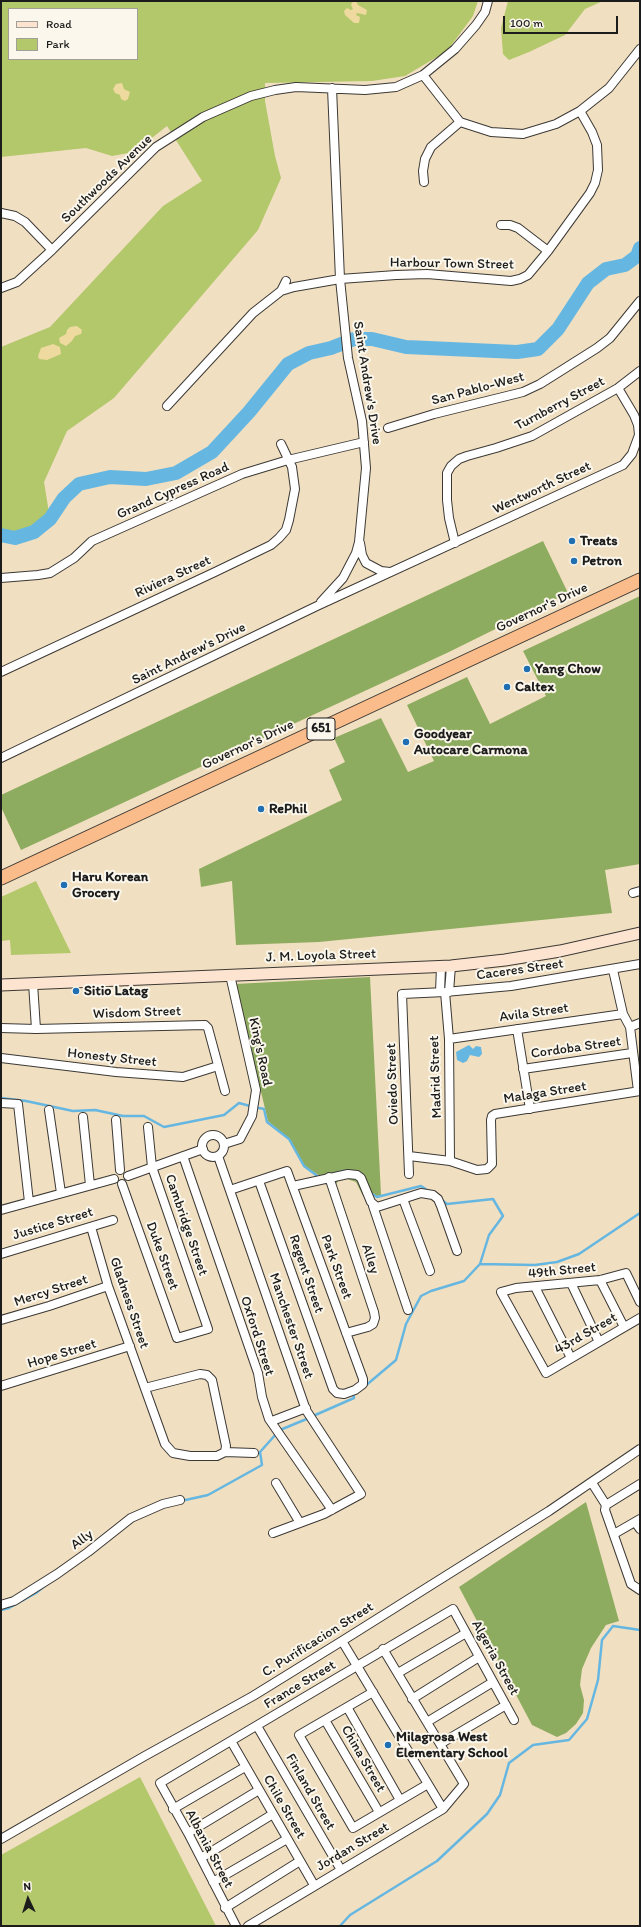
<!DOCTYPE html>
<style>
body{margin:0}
#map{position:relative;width:641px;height:1927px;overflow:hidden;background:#f1dfc1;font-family:Itim,sans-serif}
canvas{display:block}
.frame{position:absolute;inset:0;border:2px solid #1c1c1c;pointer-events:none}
.legend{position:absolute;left:8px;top:8px;width:130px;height:52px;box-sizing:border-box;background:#fbf7ec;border:1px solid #a29f99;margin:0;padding:5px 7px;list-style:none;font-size:12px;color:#1c1c1c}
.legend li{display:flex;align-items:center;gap:8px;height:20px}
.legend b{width:20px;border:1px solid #a29f99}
.north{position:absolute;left:8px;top:1879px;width:40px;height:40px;-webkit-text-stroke:3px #fbf7ec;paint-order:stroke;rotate:356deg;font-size:11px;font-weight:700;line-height:16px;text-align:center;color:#1c1c1c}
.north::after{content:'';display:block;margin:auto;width:14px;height:18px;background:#1c1c1c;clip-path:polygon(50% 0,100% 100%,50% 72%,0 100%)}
.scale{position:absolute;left:503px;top:16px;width:115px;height:18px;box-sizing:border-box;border:2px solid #1c1c1c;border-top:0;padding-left:5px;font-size:12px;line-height:14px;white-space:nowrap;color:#1c1c1c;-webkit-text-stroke:3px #fbf7ec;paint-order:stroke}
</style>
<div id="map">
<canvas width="641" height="1927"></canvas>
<div class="frame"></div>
<ul class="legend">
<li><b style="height:5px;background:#fde4d0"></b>Road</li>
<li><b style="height:11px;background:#b3c76b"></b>Park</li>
</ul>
<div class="north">N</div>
<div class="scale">100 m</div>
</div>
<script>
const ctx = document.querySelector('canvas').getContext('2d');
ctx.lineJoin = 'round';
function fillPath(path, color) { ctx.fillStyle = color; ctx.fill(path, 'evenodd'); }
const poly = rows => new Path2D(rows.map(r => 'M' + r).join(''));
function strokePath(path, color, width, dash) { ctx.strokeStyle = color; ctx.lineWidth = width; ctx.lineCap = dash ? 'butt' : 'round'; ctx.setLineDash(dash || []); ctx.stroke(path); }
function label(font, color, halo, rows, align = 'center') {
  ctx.font = font + ' Itim,sans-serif'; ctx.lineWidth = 4; ctx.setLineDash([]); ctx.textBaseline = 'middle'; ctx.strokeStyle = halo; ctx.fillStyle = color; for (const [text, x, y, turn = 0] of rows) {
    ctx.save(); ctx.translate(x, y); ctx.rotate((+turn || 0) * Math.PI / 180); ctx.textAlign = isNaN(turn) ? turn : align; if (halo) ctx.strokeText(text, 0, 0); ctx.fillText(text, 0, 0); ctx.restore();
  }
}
fillPath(poly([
 [1,1,478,1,473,16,447,51,405,76,372,81,265,83,265,101,275,156,281,178,258,230,114,398,67,431,44,482,50,519,34,532,15,538,1,535,1,347,50,327,163,206,202,181,167,126,134,152,112,156,86,148,1,157],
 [9,9,137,9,137,59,9,59],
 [508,1,603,1,585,9,565,35,529,52,509,60,503,54,501,28],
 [36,881,71,953,11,955,10,940,1,941,1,897],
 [140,1777,216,1926,1,1926,1,1855]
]), '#b3c76b');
fillPath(poly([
 [543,541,568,593,449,652,21,850,1,807,1,795],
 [640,596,640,864,605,870,612,913,319,942,236,945,232,881,201,887,199,869,342,800,329,770,345,762,334,738,381,718,408,772,434,761,407,705,467,677,490,724,546,696,523,651],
 [370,977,381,1195,377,1196,369,1191,363,1196,356,1182,341,1177,332,1190,320,1176,305,1166,289,1139,268,1121,235,984],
 [586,1502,619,1621,606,1625,591,1648,582,1669,580,1685,584,1700,583,1713,576,1724,566,1733,557,1737,532,1725,459,1587]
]), '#8eac5f');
fillPath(poly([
 [353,1,356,1,358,5,367,10,366,15,357,13,356,15,360,17,359,23,354,23,345,15,344,11,347,8,351,10,353,9,351,5],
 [122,83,124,89,130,92,128,99,125,101,121,99,120,95,115,93,113,89,116,84],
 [77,326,82,330,81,334,75,336,72,341,66,346,60,343,59,338,66,334,67,330,70,327],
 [53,344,60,347,61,354,47,360,39,359,38,356,41,348]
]), '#eeda9e');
fillPath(poly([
 [469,1045,473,1049,476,1046,481,1047,482,1054,479,1057,470,1055,467,1061,463,1063,457,1060,456,1052]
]), '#65b7e1');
strokePath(poly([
 [1,1098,26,1101,73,1111,95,1110,123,1116,144,1116,164,1127,224,1115,239,1103,250,1106],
 [259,1108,264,1109,267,1122,289,1139,304,1166,320,1178],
 [333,1174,343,1171],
 [369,1192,377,1197,421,1186,430,1192],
 [480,1264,535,1265,557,1262,579,1254,640,1213],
 [364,1387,396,1360,406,1324,421,1296,431,1291,464,1281,480,1264,489,1235,503,1216,493,1199,447,1204,442,1200],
 [313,1416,354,1398,353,1393],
 [280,1430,309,1418],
 [181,1501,208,1495,262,1465,260,1452,277,1433],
 [1,1610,9,1608,36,1593,47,1584],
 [340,1926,350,1915,437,1861,487,1814,500,1795,509,1763,533,1745,569,1740,587,1719,598,1680,602,1640,613,1626,640,1630]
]), '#65b7e1', 2.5);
strokePath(poly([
 [1,535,15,538,34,532,50,519,64,498,79,484,110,477,146,479,176,473,212,452,249,412,288,364,309,353,331,348,354,339,372,339,406,347,517,352,538,349,558,329,588,283,606,269,625,265,637,256,640,248]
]), '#65b7e1', 14);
const minor = poly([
 [423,75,460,122,491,132,523,134,556,124,580,111,609,88,640,49],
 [424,182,423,171,425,159,431,147,460,122],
 [1,213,15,216,25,222,52,250],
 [501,225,510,225,518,228,548,251],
 [1,288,17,282,52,250,156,147,203,117,251,96,275,90,296,87,365,90,396,87,423,75,455,49,476,25,485,12,488,1],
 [281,291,286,281],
 [167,406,253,313,281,291,294,287,340,279,396,275,427,274,511,281,520,279,528,275,548,251,590,193,595,183,598,170,597,145,592,132,580,111],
 [388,428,434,414,523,392,540,384,597,348,610,338,640,301],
 [360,543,362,555,366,563,381,571,390,572],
 [455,543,449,518,447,500,447,473,451,466,459,459,467,456,496,448,532,436,618,388,640,371],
 [1,578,38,575,50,573,74,558,92,541,242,474,288,460,364,442],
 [321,602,343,578,356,553,359,542,366,468,362,421,348,358,340,279,332,88],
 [1,672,215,572,271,545,279,538,286,530,289,520,295,489,292,467,281,444],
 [1,758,317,606,623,465,632,454,639,435,638,425,634,415,618,388],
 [633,893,640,891],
 [613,970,623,1014,630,1027,638,1091],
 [33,983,36,1029],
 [440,992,441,967],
 [445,992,449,1039,450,1161],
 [449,992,451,966],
 [630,1027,640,1023],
 [1,1028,36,1029,205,1025,208,1028,225,1091],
 [517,1029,530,1109],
 [449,1039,623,1014],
 [1,1058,116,1072,183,1077,218,1066],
 [523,1069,632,1053],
 [1,1103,18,1104,29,1202],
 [49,1110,61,1193],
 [83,1117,90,1185],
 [116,1120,120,1170],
 '202 1146a11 11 0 1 1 22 0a11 11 0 1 1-22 0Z',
 [224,1144,240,1139,252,1116,256,1090,230,975],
 [183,1156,258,1373,262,1397,269,1419,332,1510],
 [218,1156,306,1410,361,1494,324,1514,273,1533],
 [409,1156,450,1161,477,1170,487,1169,492,1164,491,1120,492,1116,495,1114,640,1091],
 [409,1174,402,994,445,992,511,986,640,964],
 [128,1176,203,1149],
 [329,1177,374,1312,375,1318,373,1324,368,1327,346,1333],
 [122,1184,177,1338,208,1329,152,1167,148,1127],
 [293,1186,348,1174,357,1175,361,1178,371,1202,377,1207,421,1193,433,1195,438,1199,441,1206,457,1251],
 [230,1190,287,1171,363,1379,363,1384,355,1390,344,1394,337,1393,333,1389,259,1181],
 [403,1199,430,1271],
 [373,1206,408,1310],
 [1,1210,114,1179],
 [91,1227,108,1286,165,1444,173,1453,190,1456,217,1456,225,1452,226,1446,212,1380,207,1375,200,1374,145,1388],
 [1,1254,113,1220],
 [600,1280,624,1327],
 [571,1283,599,1342],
 [535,1287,571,1358],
 [640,1302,626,1273,600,1280,516,1288,501,1292,546,1373,640,1318],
 [1,1320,49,1306,108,1286],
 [1,1386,130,1346],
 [272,1421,306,1408],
 [225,1452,254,1453],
 [276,1483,300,1523],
 [592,1483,606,1505,605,1510,631,1584,640,1590],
 [606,1505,640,1484],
 [635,1522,640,1529],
 [614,1534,640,1519],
 [1,1605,14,1601,57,1574,88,1552,131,1518,163,1504,180,1500],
 [342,1641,443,1809],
 [398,1673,466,1633],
 [373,1692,299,1735,353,1828,428,1784],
 [412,1699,479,1657],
 [347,1707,400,1800],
 [325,1720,379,1812],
 [427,1722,493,1682],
 [257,1726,341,1870],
 [231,1741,314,1885],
 [440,1744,506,1705],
 [173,1809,245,1767],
 [188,1833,259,1790],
 [1,1839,143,1757,253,1696,342,1641,549,1511,640,1449],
 [201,1858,273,1814],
 [213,1882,287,1839],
 [225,1908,300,1861],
 [236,1926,188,1833,160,1783,453,1609,514,1720],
 [248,1926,443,1809,464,1784,383,1649]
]);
const secondary = poly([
 [1,985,451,966,505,960,560,951,640,933]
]);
const trunk = poly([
 [1,878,640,580]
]);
strokePath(minor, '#3c3935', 10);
strokePath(secondary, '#3c3935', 13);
strokePath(trunk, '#3c3935', 15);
strokePath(minor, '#fff', 8);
strokePath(secondary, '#fde4d0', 11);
strokePath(trunk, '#f9bc8a', 13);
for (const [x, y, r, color] of [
 [572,541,4,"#1f6fb2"],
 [574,561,4,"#1f6fb2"],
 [527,669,4,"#1f6fb2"],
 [507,687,4,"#1f6fb2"],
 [406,742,4,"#1f6fb2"],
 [261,809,4,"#1f6fb2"],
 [64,885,4,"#1f6fb2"],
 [76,991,4,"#1f6fb2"],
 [388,1745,4,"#1f6fb2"]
]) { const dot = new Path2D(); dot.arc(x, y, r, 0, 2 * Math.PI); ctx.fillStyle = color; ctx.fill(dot); strokePath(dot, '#fbf7ec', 1.5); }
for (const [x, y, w] of [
 [321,729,28]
]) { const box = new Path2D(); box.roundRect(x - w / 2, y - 11, w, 22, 3); ctx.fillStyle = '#fbf7ec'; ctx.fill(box); strokePath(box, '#1c1c1c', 1); }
label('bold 13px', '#1c1c1c', null, [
 ["651",321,729]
]);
label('14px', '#1c1c1c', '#fbf7ec', [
 ["Southwoods Avenue",107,179,-44],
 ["Harbour Town Street",452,264,1],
 ["Saint Andrew's Drive",367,383,81],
 ["San Pablo-West",478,389,-15],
 ["Turnberry Street",560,404,-28],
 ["Wentworth Street",542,488,-25],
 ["Grand Cypress Road",173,491,-24],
 ["Riviera Street",173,577,-25],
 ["Governor's Drive",542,608,-25],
 ["Saint Andrew's Drive",189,654,-26],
 ["Governor's Drive",248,745,-25],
 ["J. M. Loyola Street",321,956,-2],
 ["Caceres Street",520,970,-8],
 ["Wisdom Street",137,1013,-2],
 ["Avila Street",534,1013,-8],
 ["Cordoba Street",576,1048,-8],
 ["King's Road",260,1052,78],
 ["Honesty Street",112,1058,6],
 ["Madrid Street",436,1077,-92],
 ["Oviedo Street",393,1084,-92],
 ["Malaga Street",545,1093,-9],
 ["Justice Street",53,1224,-17],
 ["Cambridge Street",186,1225,71],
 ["Duke Street",162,1256,70],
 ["Alley",370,1259,72],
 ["Park Street",336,1267,70],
 ["49th Street",562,1271,-6],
 ["Regent Street",306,1274,71],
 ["Mercy Street",51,1291,-18],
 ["Gladness Street",129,1303,71],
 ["Manchester Street",291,1326,71],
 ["43rd Street",586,1334,-30],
 ["Oxford Street",257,1336,72],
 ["Hope Street",62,1354,-17],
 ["Ally",82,1540,-37],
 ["C. Purificacion Street",318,1640,-32],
 ["Algeria Street",495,1658,61],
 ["France Street",300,1685,-31],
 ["China Street",363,1759,60],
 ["Finland Street",310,1792,60],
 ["Chile Street",284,1807,60],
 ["Jordan Street",353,1847,-31],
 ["Albania Street",209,1849,62]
]);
label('bold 14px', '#1c1c1c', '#fbf7ec', [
 ["Treats",580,541],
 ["Petron",582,561],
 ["Yang Chow",535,669],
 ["Caltex",515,687],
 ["Goodyear",414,734],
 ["Autocare Carmona",414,750],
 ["RePhil",269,809],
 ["Haru Korean",72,877],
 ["Grocery",72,893],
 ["Sitio Latag",84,991],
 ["Milagrosa West",396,1737],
 ["Elementary School",396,1753]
], 'left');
</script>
